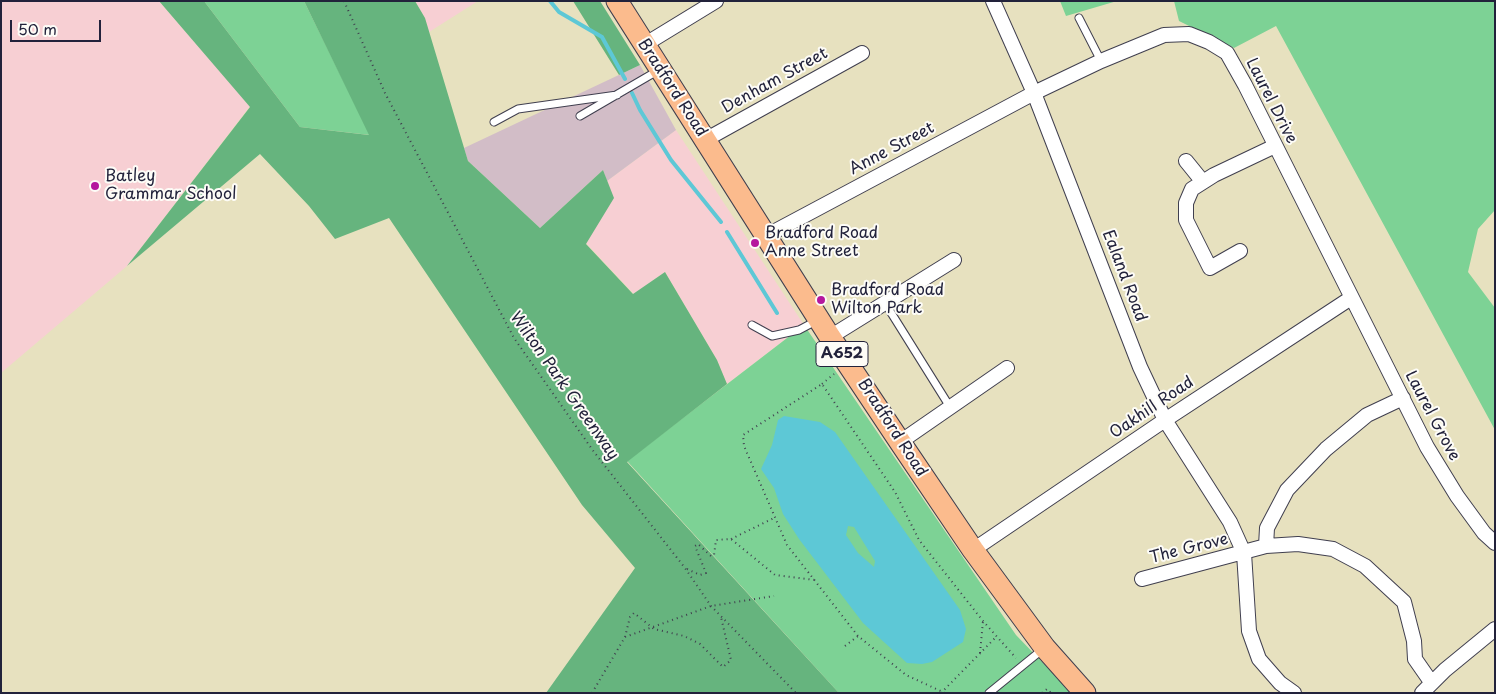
<!DOCTYPE html>
<style>
body{margin:0}
#map{position:relative;width:1496px;height:694px;overflow:hidden;background:#e7e1bf;font-family:"Playpen Sans",sans-serif}
canvas{display:block}
.frame{position:absolute;inset:0;border:2px solid #22223b;pointer-events:none}
.scale{position:absolute;left:10px;top:20px;width:91px;height:22px;box-sizing:border-box;border:2px solid #22223b;border-top:0;padding-left:6px;font-size:15px;line-height:18px;white-space:nowrap;color:#22223b;-webkit-text-stroke:4px #fdfcf7;paint-order:stroke}
</style>
<div id="map">
<canvas width="1496" height="694"></canvas>
<div class="frame"></div>
<div class="scale">50 m</div>
</div>
<script>
const ctx = document.querySelector('canvas').getContext('2d');
ctx.lineJoin = 'round';
function fillPath(path, color) { ctx.fillStyle = color; ctx.fill(path, 'evenodd'); }
const poly = rows => new Path2D(rows.map(r => 'M' + r).join(''));
function strokePath(path, color, width, dash) { ctx.strokeStyle = color; ctx.lineWidth = width; ctx.lineCap = dash ? 'butt' : 'round'; ctx.setLineDash(dash || []); ctx.stroke(path); }
function label(font, color, halo, rows, align = 'center') {
  ctx.font = font + ' "Playpen Sans",sans-serif'; ctx.lineWidth = 4; ctx.setLineDash([]); ctx.textBaseline = 'middle'; ctx.strokeStyle = halo; ctx.fillStyle = color; for (const [text, x, y, turn = 0] of rows) {
    ctx.save(); ctx.translate(x, y); ctx.rotate((+turn || 0) * Math.PI / 180); ctx.textAlign = isNaN(turn) ? turn : align; if (halo) ctx.strokeText(text, 0, 0); ctx.fillText(text, 0, 0); ctx.restore();
  }
}
fillPath(poly([
 [1,1,159,1,250,106,127,266,1,373],
 [415,1,478,1,429,32,425,18],
 [676,130,804,325,727,384,717,360,665,272,634,294,586,243,613,198,607,181]
]), '#f7cfd3');
fillPath(poly([
 [640,65,676,130,607,181,603,170,540,228,468,161,464,148]
]), '#d2bdc7');
fillPath(poly([
 [204,1,304,1,370,135,300,127],
 [1060,1,1117,1,1066,16],
 [1174,1,1495,1,1495,210,1478,229,1468,272,1495,308,1495,430,1276,26,1234,48,1179,21],
 [804,325,1016,635,1072,693,839,693,627,461]
]), '#7dd295');
fillPath(poly([
 [159,1,204,1,300,127,369,135,304,1,415,1,425,18,468,161,540,228,603,170,614,198,586,244,633,294,665,272,717,360,727,384,627,462,839,693,546,693,635,568,582,505,389,218,335,239,309,206,260,154,127,266,250,107],
 [573,1,600,1,640,65,619,75]
]), '#66b47e');
fillPath(poly([
 [784,416,820,422,835,432,960,610,966,629,963,642,932,662,922,664,907,663,863,623,799,539,783,514,774,488,761,469,772,445,778,420],
 [848,526,854,527,875,561,874,567,858,553,846,535]
]), '#5dc8d6');
strokePath(poly([
 [550,1,559,12,602,37,625,79],
 [632,93,640,110,671,160,721,222],
 [727,232,777,313]
]), '#5dc8d6', 4);
const service = poly([
 [1079,18,1101,61],
 [580,116,659,70],
 [494,122,518,109,617,95],
 [885,303,950,407],
 [752,325,772,336,799,330,816,321],
 [989,693,1043,649]
]);
const minor = poly([
 [993,1,1034,93,1140,367,1165,420,1230,522,1244,553,1249,631,1259,659,1280,683,1294,693],
 [644,45,716,1],
 [705,140,862,53],
 [1186,161,1203,182],
 [766,236,1034,93,1101,61,1164,35,1189,34,1209,42,1227,53,1245,85,1427,447,1457,496,1484,533,1495,543],
 [1240,251,1210,268,1186,220,1186,203,1192,189,1214,175,1275,146],
 [830,337,954,260],
 [900,442,1007,368],
 [1266,546,1267,528,1287,490,1326,449,1367,415,1403,398],
 [973,550,1165,420,1351,298],
 [1142,579,1266,546,1298,544,1333,549,1365,566,1404,602,1414,641,1415,659,1431,682],
 [1422,693,1445,670,1495,629]
]);
const primary = poly([
 [617,1,830,337,900,442,973,550,1045,648,1085,693]
]);
strokePath(service, '#403f4f', 9);
strokePath(minor, '#403f4f', 16);
strokePath(primary, '#403f4f', 23);
strokePath(poly([
 [344,1,385,93,514,338,594,452,685,568,711,606,796,693],
 [822,384,834,374],
 [731,539,774,518],
 [687,569,700,575,706,573,695,546,698,544,711,556,714,555,716,540,731,539,775,575,815,580],
 [625,637,630,617,634,613,654,629,684,636,700,644,723,667,731,660,721,617],
 [845,646,858,636],
 [980,653,983,621],
 [592,693,625,637,711,606,774,596],
 [941,693,996,637],
 [945,693,906,675,858,636,787,545,744,446,743,435,822,384,895,492,919,540,983,621,1016,658],
 [1042,693,1047,689,1051,693]
]), '#403f4f', 2, [1, 4]);
strokePath(service, '#fff', 7);
strokePath(minor, '#fff', 14);
strokePath(primary, '#fbbb8d', 21);
for (const [x, y, r, color] of [
 [95,186,5,"#b5179e"],
 [755,243,5,"#b5179e"],
 [821,300,5,"#b5179e"]
]) { const dot = new Path2D(); dot.arc(x, y, r, 0, 2 * Math.PI); ctx.fillStyle = color; ctx.fill(dot); strokePath(dot, '#fdfcf7', 2); }
for (const [x, y, w] of [
 [842,354,52]
]) { const box = new Path2D(); box.roundRect(x - w / 2, y - 12.5, w, 25, 4); ctx.fillStyle = '#fdfcf7'; ctx.fill(box); strokePath(box, '#22223b', 1); }
label('bold 15px', '#22223b', null, [
 ["A652",842,354]
]);
label('16px', '#22223b', '#fdfcf7', [
 ["Denham Street",775,81,-29],
 ["Bradford Road",672,88,57],
 ["Laurel Drive",1271,101,63],
 ["Anne Street",892,149,-28],
 ["Ealand Road",1124,276,69],
 ["Wilton Park Greenway",564,386,55],
 ["Oakhill Road",1152,408,-34],
 ["Laurel Grove",1432,416,62],
 ["Bradford Road",892,428,57],
 ["The Grove",1189,549,-14]
]);
label('16px', '#22223b', '#fdfcf7', [
 ["Batley",105,177],
 ["Grammar School",105,195],
 ["Bradford Road",765,234],
 ["Anne Street",765,252],
 ["Bradford Road",831,291],
 ["Wilton Park",831,309]
], 'left');
</script>
